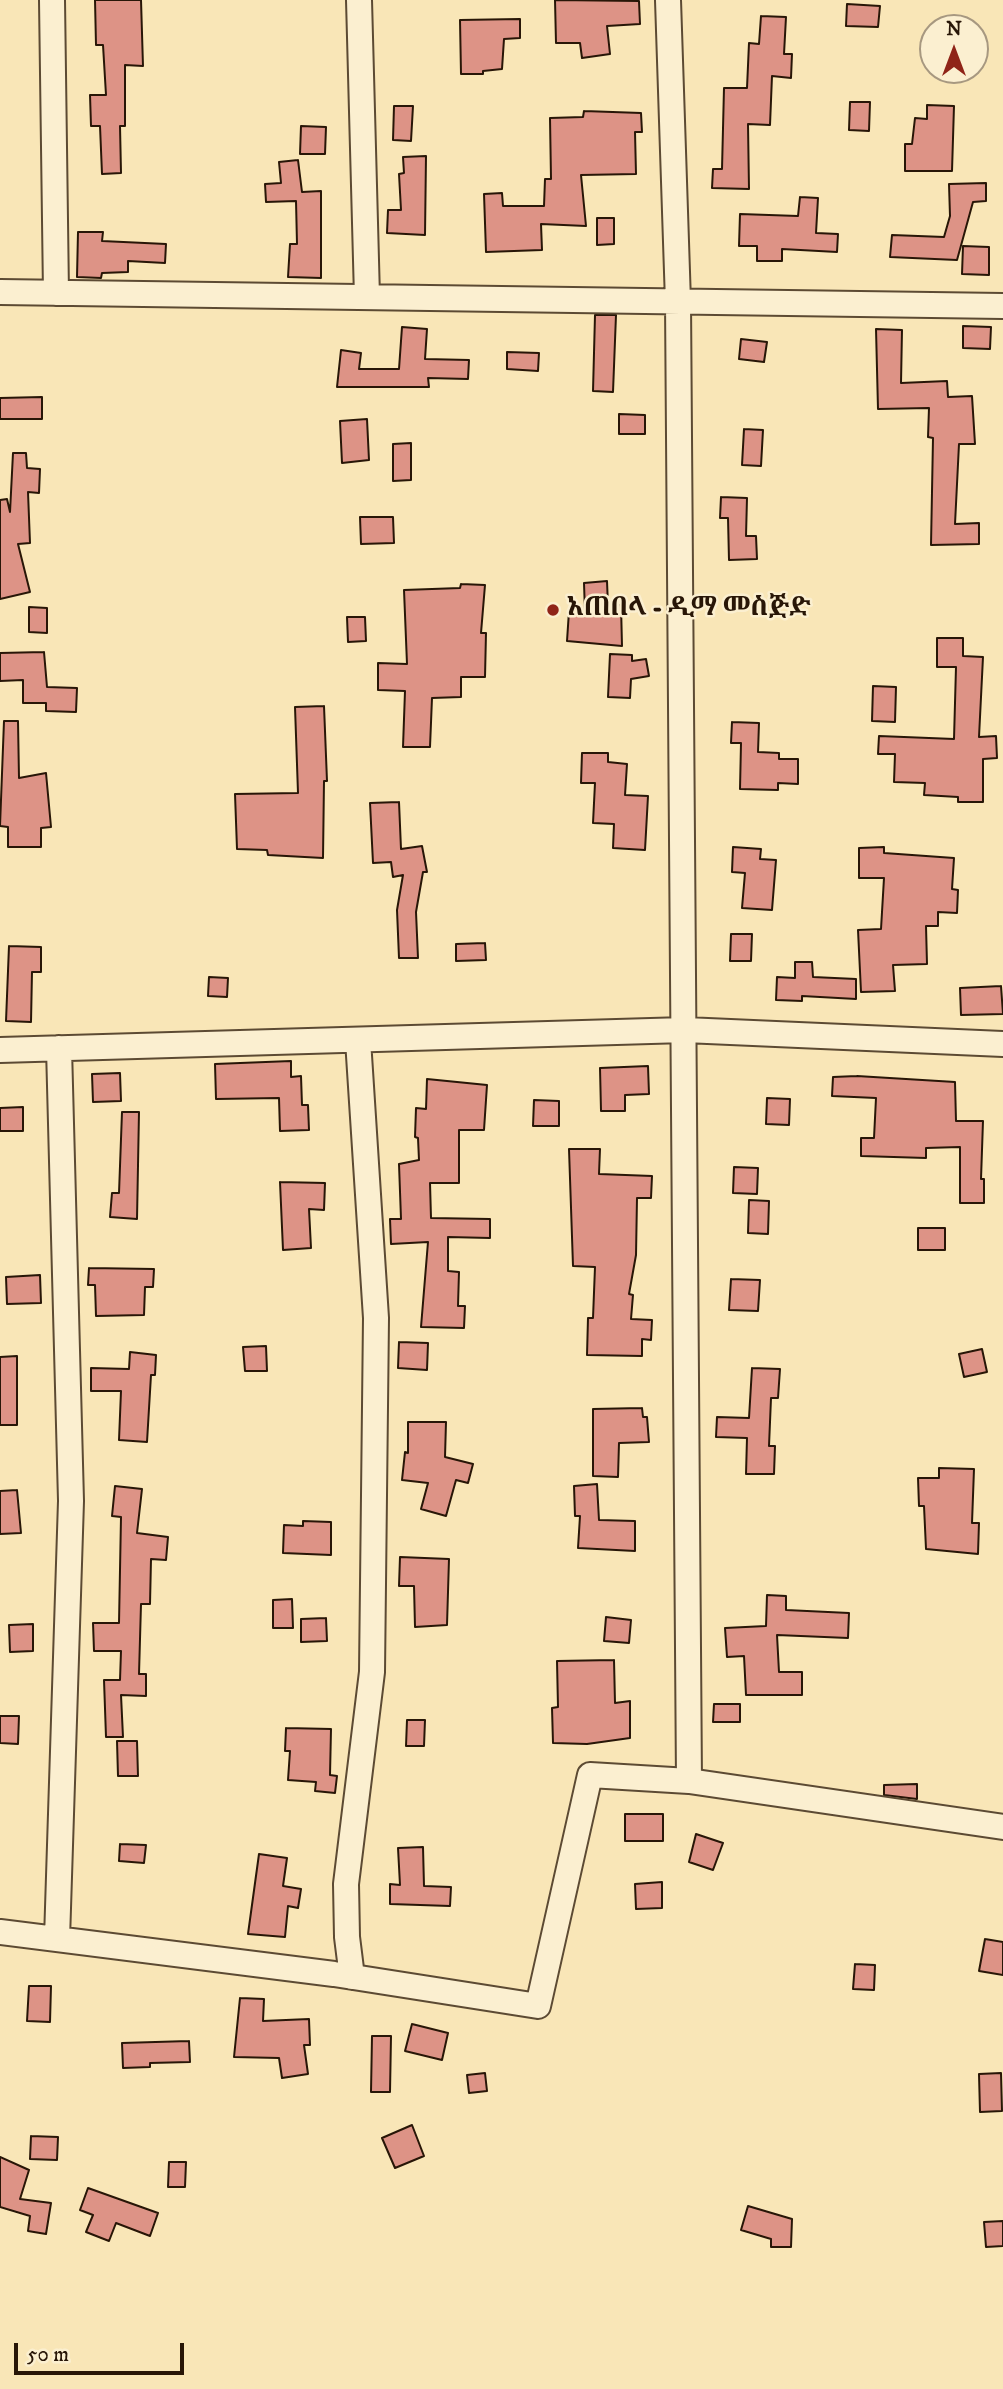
<!DOCTYPE html>
<meta charset="utf-8">
<style>
body{margin:0}
#map{position:relative;width:1003px;height:2389px;overflow:hidden;background:#f9e6b7;font-family:"IM FELL DW Pica",serif}
canvas{display:block}
.north{position:absolute;left:919px;top:14px;width:70px;height:70px;box-sizing:border-box;background:#fbefd0;border:2px solid #a79880;border-radius:50%;rotate:0deg;font-size:19px;font-weight:700;line-height:28px;text-align:center;color:#281607}
.north::after{content:'';display:block;margin:auto;width:24px;height:32px;background:#8f2418;clip-path:polygon(50% 0,100% 100%,50% 72%,0 100%)}
.scale{position:absolute;left:14px;top:2343px;width:170px;height:32px;box-sizing:border-box;border:4px solid #281607;border-top:0;padding-left:9px;font-size:21px;line-height:24px;white-space:nowrap;color:#281607;-webkit-text-stroke:5px #fbefd0;paint-order:stroke}
</style>
<div id="map">
<canvas width="1003" height="2389"></canvas>
<div class="north">N</div>
<div class="scale">50 m</div>
</div>
<script>
const ctx = document.querySelector('canvas').getContext('2d');
ctx.lineJoin = 'round';
function fillPath(path, color) { ctx.fillStyle = color; ctx.fill(path, 'evenodd'); }
const poly = rows => new Path2D(rows.map(r => 'M' + r).join(''));
function strokePath(path, color, width, dash) { ctx.strokeStyle = color; ctx.lineWidth = width; ctx.lineCap = dash ? 'butt' : 'round'; ctx.setLineDash(dash || []); ctx.stroke(path); }
function label(font, color, halo, rows, align = 'center') {
  ctx.font = font + ' "IM FELL DW Pica","Noto Serif Ethiopic",serif'; ctx.lineWidth = 5; ctx.setLineDash([]); ctx.textBaseline = 'middle'; ctx.strokeStyle = halo; ctx.fillStyle = color; for (const [text, x, y, turn = 0] of rows) {
    ctx.save(); ctx.translate(x, y); ctx.rotate((+turn || 0) * Math.PI / 180); ctx.textAlign = isNaN(turn) ? turn : align; if (halo) ctx.strokeText(text, 0, 0); ctx.fillText(text, 0, 0); ctx.restore();
  }
}
const building = poly([
 [95,0,141,0,143,66,125,65,125,126,120,126,121,173,102,174,100,126,91,126,90,95,106,95,103,45,96,45,95,0],
 [555,0,639,1,640,24,607,26,610,54,582,58,580,43,556,43,555,0],
 [847,4,880,6,878,27,846,26,847,4],
 [761,16,786,17,784,54,792,54,791,78,772,76,770,125,748,124,749,189,712,188,713,169,722,169,724,88,747,88,749,43,759,44,761,16],
 [520,19,520,38,504,39,502,69,483,71,483,74,461,74,460,20,520,19],
 [850,102,870,102,869,131,849,130,850,102],
 [927,105,954,106,952,171,905,171,905,144,912,144,915,118,927,119,927,105],
 [394,106,413,106,411,141,393,140,394,106],
 [584,111,641,113,642,132,635,132,636,174,581,175,586,226,541,224,542,250,486,252,484,194,502,193,503,206,544,206,545,179,551,179,550,118,583,117,584,111],
 [301,126,326,127,325,154,300,154,301,126],
 [426,156,425,235,387,233,388,210,401,210,399,174,404,173,403,157,426,156],
 [298,160,302,192,321,191,321,278,288,277,290,244,297,244,296,201,266,202,265,184,281,183,279,162,298,160],
 [986,183,986,201,973,202,957,260,890,257,892,235,944,237,950,216,949,184,986,183],
 [800,197,818,198,816,233,838,234,837,252,782,249,782,261,757,261,757,246,739,246,740,214,798,216,800,197],
 [597,218,614,218,614,244,597,245,597,218],
 [78,232,103,232,102,241,166,244,165,263,128,261,128,272,102,273,101,278,77,277,78,232],
 [963,246,989,247,989,275,962,274,963,246],
 [595,315,616,315,613,392,593,391,595,315],
 [963,326,991,327,990,349,963,348,963,326],
 [402,327,427,329,425,359,469,360,468,379,428,378,429,387,337,387,341,350,361,353,359,369,399,369,402,327],
 [876,329,902,330,901,383,947,381,948,397,972,396,975,444,959,444,955,524,979,523,979,544,931,545,933,438,928,437,929,408,878,409,876,329],
 [741,339,767,342,764,362,739,359,741,339],
 [507,352,539,353,538,371,507,369,507,352],
 [42,397,42,419,0,419,0,398,42,397],
 [619,414,645,415,645,434,619,434,619,414],
 [367,419,369,460,342,463,340,421,367,419],
 [744,429,763,430,761,466,742,465,744,429],
 [411,443,411,480,393,481,393,444,411,443],
 [13,453,26,453,27,468,40,469,39,493,28,492,30,543,18,544,30,592,0,599,0,500,7,499,10,512,13,453],
 [721,497,747,498,746,536,756,536,757,559,729,560,728,518,720,518,721,497],
 [360,517,393,517,394,543,361,544,360,517],
 [607,581,608,606,621,605,622,646,567,641,569,611,585,613,584,583,607,581],
 [461,584,485,585,481,633,486,633,485,677,461,677,461,697,432,698,430,747,403,747,405,691,378,690,378,663,407,664,404,590,460,588,461,584],
 [29,607,47,608,47,633,29,632,29,607],
 [347,617,365,617,366,641,348,642,347,617],
 [937,638,963,638,963,656,983,657,979,737,996,736,997,758,983,759,983,802,958,802,958,797,924,795,925,783,894,782,895,754,878,754,879,736,954,739,956,667,937,667,937,638],
 [44,652,47,687,77,688,76,712,46,711,46,703,23,703,23,680,0,681,0,653,44,652],
 [610,654,632,655,632,661,646,659,649,676,631,679,630,698,608,697,610,654],
 [873,686,896,687,895,722,872,721,873,686],
 [324,706,327,781,324,781,323,858,268,855,267,850,237,849,235,794,298,793,295,707,324,706],
 [4,721,18,721,19,778,46,773,51,827,41,828,41,847,8,847,8,827,0,826,4,721],
 [732,722,759,723,758,752,779,753,779,759,798,759,798,784,778,783,778,790,740,789,741,743,731,743,732,722],
 [582,753,608,753,608,762,627,764,625,795,648,796,645,850,613,848,614,824,593,823,595,783,581,783,582,753],
 [399,802,401,849,422,846,427,872,423,872,416,912,418,958,399,958,397,910,403,875,393,877,391,862,373,863,370,803,399,802],
 [733,847,761,849,760,859,776,860,772,910,742,908,745,873,732,872,733,847],
 [884,847,884,853,954,858,952,889,958,890,957,913,938,912,938,926,926,926,927,964,893,965,895,991,861,992,858,930,881,929,884,878,859,878,859,848,884,847],
 [731,934,752,934,751,961,730,961,731,934],
 [485,943,486,960,456,961,456,944,485,943],
 [9,946,41,947,41,972,32,972,31,1022,6,1021,9,946],
 [795,962,812,962,813,977,856,979,856,999,802,996,802,1001,776,1000,777,977,795,978,795,962],
 [209,977,228,978,227,997,208,996,209,977],
 [1001,986,1003,1014,961,1015,960,988,1001,986],
 [291,1061,291,1077,301,1076,302,1105,308,1105,309,1130,280,1131,279,1098,216,1099,215,1064,291,1061],
 [648,1066,649,1094,625,1095,625,1111,601,1111,600,1068,648,1066],
 [120,1073,121,1101,93,1102,92,1074,120,1073],
 [857,1076,955,1082,956,1121,983,1121,981,1179,984,1179,984,1203,960,1203,960,1147,926,1148,926,1158,861,1156,861,1138,874,1138,876,1098,832,1096,833,1077,857,1076],
 [427,1079,487,1085,484,1130,459,1130,459,1183,430,1183,431,1218,490,1219,490,1238,448,1237,448,1271,459,1272,458,1306,465,1306,464,1328,421,1327,428,1242,391,1244,390,1219,401,1219,399,1164,419,1160,418,1138,415,1137,416,1108,426,1109,427,1079],
 [767,1098,790,1099,789,1125,766,1124,767,1098],
 [534,1100,559,1101,559,1126,533,1126,534,1100],
 [23,1107,23,1131,0,1131,0,1108,23,1107],
 [122,1112,139,1112,137,1219,110,1217,112,1193,119,1193,122,1112],
 [569,1149,600,1149,599,1174,652,1176,651,1198,637,1198,636,1255,629,1294,633,1295,631,1319,652,1320,651,1340,642,1339,642,1356,587,1355,588,1318,593,1318,595,1267,573,1266,569,1149],
 [734,1167,758,1168,757,1194,733,1193,734,1167],
 [280,1182,325,1183,324,1210,309,1209,311,1248,283,1250,280,1182],
 [749,1200,769,1201,768,1234,748,1233,749,1200],
 [918,1228,945,1228,945,1250,918,1250,918,1228],
 [89,1268,154,1269,153,1287,145,1287,144,1315,96,1316,95,1285,88,1285,89,1268],
 [40,1275,41,1303,7,1304,6,1277,40,1275],
 [731,1279,760,1280,758,1311,729,1310,731,1279],
 [399,1342,428,1343,427,1370,398,1368,399,1342],
 [266,1346,267,1371,245,1371,243,1347,266,1346],
 [982,1349,987,1372,964,1377,959,1354,982,1349],
 [130,1352,156,1355,155,1375,151,1375,147,1442,119,1440,121,1391,91,1391,91,1368,129,1369,130,1352],
 [17,1356,17,1425,0,1425,0,1357,17,1356],
 [752,1368,780,1369,778,1398,771,1398,769,1446,775,1446,774,1474,746,1474,747,1438,716,1437,717,1417,749,1418,752,1368],
 [642,1408,643,1417,647,1417,649,1442,619,1443,618,1477,593,1476,593,1409,642,1408],
 [408,1422,446,1422,445,1457,473,1464,468,1483,456,1480,446,1516,421,1509,428,1483,402,1480,405,1452,408,1453,408,1422],
 [939,1468,974,1469,972,1523,979,1523,978,1554,926,1549,924,1506,919,1506,918,1478,939,1478,939,1468],
 [597,1484,599,1520,635,1521,635,1551,578,1548,580,1516,575,1516,574,1486,597,1484],
 [115,1486,142,1489,137,1533,168,1537,166,1560,151,1559,150,1604,141,1604,139,1674,146,1674,146,1696,121,1695,123,1737,106,1737,104,1680,120,1680,121,1651,94,1651,93,1623,119,1623,121,1517,112,1516,115,1486],
 [17,1490,21,1533,0,1534,0,1491,17,1490],
 [303,1521,331,1522,331,1555,283,1553,284,1525,303,1526,303,1521],
 [400,1557,449,1559,447,1625,415,1627,414,1586,399,1586,400,1557],
 [767,1595,786,1596,786,1610,849,1613,848,1638,777,1635,779,1672,802,1672,802,1695,746,1695,744,1656,727,1657,725,1628,766,1626,767,1595],
 [292,1599,293,1628,273,1628,273,1600,292,1599],
 [606,1617,631,1620,629,1643,604,1641,606,1617],
 [326,1618,327,1641,301,1642,301,1619,326,1618],
 [33,1624,33,1651,10,1652,9,1625,33,1624],
 [614,1660,615,1703,630,1701,630,1738,587,1744,553,1743,552,1708,558,1707,557,1661,614,1660],
 [714,1704,740,1704,740,1722,713,1722,714,1704],
 [0,1716,19,1716,18,1744,0,1743,0,1716],
 [407,1720,425,1720,424,1746,406,1746,407,1720],
 [286,1728,331,1729,330,1775,337,1776,335,1793,315,1791,316,1782,288,1780,290,1751,285,1751,286,1728],
 [117,1741,137,1741,138,1776,118,1776,117,1741],
 [917,1784,917,1799,884,1795,884,1785,917,1784],
 [625,1814,663,1814,663,1841,625,1841,625,1814],
 [696,1834,723,1843,713,1870,689,1862,696,1834],
 [120,1844,146,1845,144,1863,119,1861,120,1844],
 [423,1847,424,1886,451,1887,450,1906,390,1904,390,1884,400,1885,398,1848,423,1847],
 [259,1854,287,1858,283,1886,301,1889,298,1908,288,1906,285,1937,248,1934,259,1854],
 [662,1882,662,1908,636,1909,635,1884,662,1882],
 [985,1939,1003,1942,1003,1975,979,1971,985,1939],
 [855,1964,875,1965,874,1990,853,1989,855,1964],
 [29,1986,51,1986,50,2022,27,2021,29,1986],
 [240,1998,264,1999,263,2021,309,2019,310,2045,304,2045,308,2074,282,2078,279,2058,234,2057,240,1998],
 [412,2024,448,2033,442,2060,405,2051,412,2024],
 [372,2036,391,2036,390,2092,371,2092,372,2036],
 [189,2041,190,2062,150,2063,150,2067,123,2068,122,2043,189,2041],
 [485,2073,487,2091,469,2093,467,2075,485,2073],
 [1001,2073,1002,2111,980,2112,979,2074,1001,2073],
 [412,2125,424,2156,395,2168,382,2138,412,2125],
 [31,2136,58,2137,57,2160,30,2159,31,2136],
 [0,2157,29,2170,20,2199,51,2203,46,2234,28,2231,30,2216,0,2207,0,2157],
 [169,2162,186,2162,185,2187,168,2187,169,2162],
 [88,2188,158,2213,150,2236,116,2223,109,2241,86,2232,93,2215,80,2210,88,2188],
 [748,2206,792,2219,791,2247,771,2247,771,2239,741,2230,748,2206],
 [1003,2221,1003,2246,986,2247,984,2222,1003,2221]
]);
fillPath(building, '#dd9386');
strokePath(building, '#281607', 2);
const street = poly([
 [52,0,56,293],
 [359,0,367,297],
 [668,0,678,302,689,1781],
 [0,292,1003,306],
 [0,1050,685,1030,1003,1044],
 [0,1932,334,1974,538,2006,590,1775,689,1781,1003,1827],
 [57,1939,71,1501,59,1048],
 [352,1977,347,1937,346,1884,372,1672,376,1318,358,1040]
]);
strokePath(street, '#5c4a33', 28);
strokePath(street, '#fbefd0', 24);
for (const [x, y, r, color] of [
 [553,610,7,"#8f2418"]
]) { const dot = new Path2D(); dot.arc(x, y, r, 0, 2 * Math.PI); ctx.fillStyle = color; ctx.fill(dot); strokePath(dot, '#fbefd0', 2.5); }
label('bold 26px', '#281607', '#fbefd0', [
 ["አጠበላ - ዲማ መስጅድ",567,610]
], 'left');
</script>
